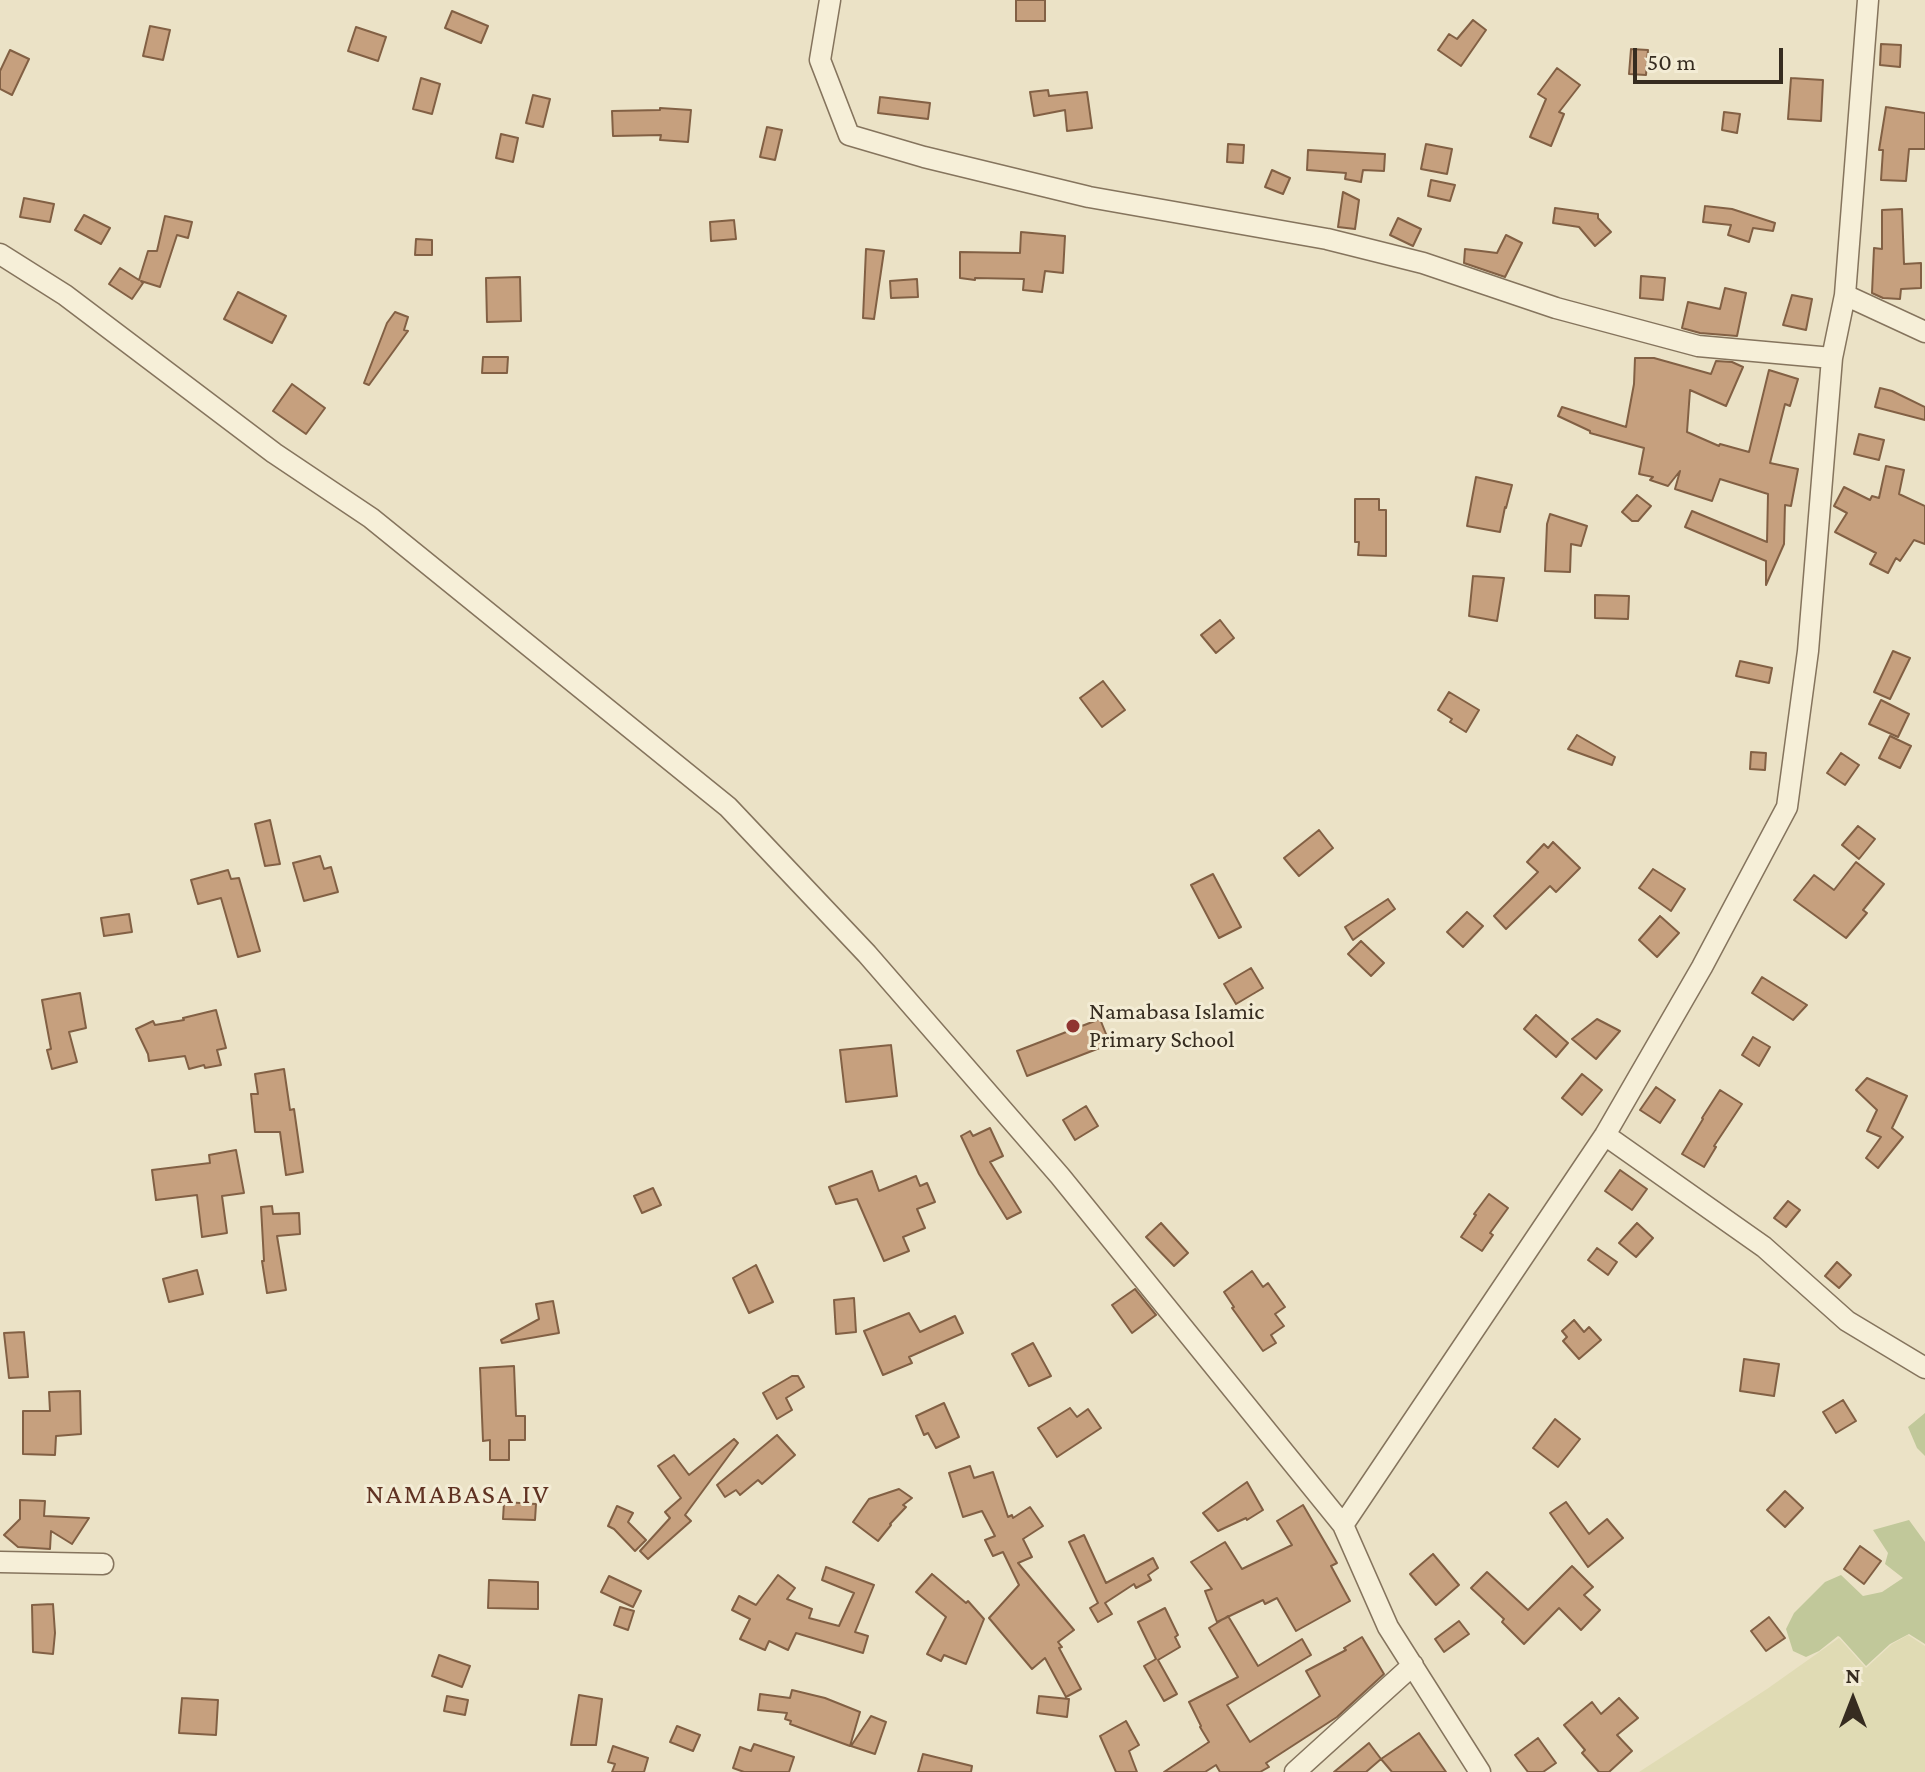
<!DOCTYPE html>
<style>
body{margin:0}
#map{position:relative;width:1925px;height:1772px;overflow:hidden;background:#ebe2c6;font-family:"Crimson Pro",serif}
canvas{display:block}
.north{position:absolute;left:1813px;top:1660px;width:80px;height:80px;-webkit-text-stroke:6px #f3ecd5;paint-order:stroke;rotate:0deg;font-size:22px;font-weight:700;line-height:32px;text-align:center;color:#362c20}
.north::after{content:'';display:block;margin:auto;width:28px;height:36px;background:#362c20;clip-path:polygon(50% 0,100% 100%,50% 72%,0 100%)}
.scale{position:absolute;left:1633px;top:48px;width:150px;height:36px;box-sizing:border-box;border:4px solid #362c20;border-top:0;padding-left:10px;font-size:24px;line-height:28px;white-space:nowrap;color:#362c20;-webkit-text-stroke:6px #f3ecd5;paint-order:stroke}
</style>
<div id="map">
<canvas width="1925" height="1772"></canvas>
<div class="north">N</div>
<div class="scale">50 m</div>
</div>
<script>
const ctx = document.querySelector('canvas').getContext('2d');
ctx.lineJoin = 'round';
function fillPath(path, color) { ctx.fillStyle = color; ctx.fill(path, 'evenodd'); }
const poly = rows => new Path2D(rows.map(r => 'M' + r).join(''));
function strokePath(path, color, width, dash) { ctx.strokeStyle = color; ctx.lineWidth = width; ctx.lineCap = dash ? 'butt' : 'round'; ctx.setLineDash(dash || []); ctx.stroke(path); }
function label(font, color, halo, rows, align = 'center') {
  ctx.font = font + ' "Crimson Pro",serif'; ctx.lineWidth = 6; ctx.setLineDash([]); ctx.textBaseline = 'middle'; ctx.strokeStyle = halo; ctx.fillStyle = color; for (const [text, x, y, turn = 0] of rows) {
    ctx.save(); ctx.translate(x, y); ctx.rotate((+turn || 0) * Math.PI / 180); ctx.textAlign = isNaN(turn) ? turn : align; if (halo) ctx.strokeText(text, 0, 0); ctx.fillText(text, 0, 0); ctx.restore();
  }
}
fillPath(poly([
 [1908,1635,1925,1646,1925,1772,1639,1772,1767,1689,1839,1638,1866,1668,1892,1644]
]), '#e0dbb4');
fillPath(poly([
 [1925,1413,1925,1456,1917,1448,1908,1427],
 [1909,1520,1925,1542,1925,1644,1909,1634,1890,1644,1866,1666,1840,1637,1838,1636,1819,1651,1806,1657,1793,1651,1786,1629,1794,1613,1825,1582,1841,1575,1863,1596,1882,1592,1903,1578,1885,1564,1888,1553,1873,1530]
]), '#c1c89a');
const building = poly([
 [1016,0,1045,0,1045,21,1016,21,1016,0],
 [452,11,488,26,481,43,445,28,452,11],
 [1473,20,1486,30,1461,66,1438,50,1449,34,1457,39,1473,20],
 [150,26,170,30,163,60,143,56,150,26],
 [356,27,386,37,378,61,348,51,356,27],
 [1881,44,1901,45,1900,67,1880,65,1881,44],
 [1631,49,1648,50,1646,75,1629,74,1631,49],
 [10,50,29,59,12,95,0,89,0,71,10,50],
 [1557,68,1580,85,1559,112,1564,114,1551,146,1530,137,1546,99,1538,94,1557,68],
 [421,78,440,84,432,114,413,109,421,78],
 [1791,78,1823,80,1821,121,1788,119,1791,78],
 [1048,90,1049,96,1087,92,1092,128,1067,131,1065,110,1034,116,1030,92,1048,90],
 [533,95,550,99,543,127,526,123,533,95],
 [880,97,930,103,928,119,878,113,880,97],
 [1886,107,1925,113,1925,149,1909,149,1906,181,1881,180,1883,150,1879,150,1886,107],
 [660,108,691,110,688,142,660,140,661,135,613,136,612,111,660,110,660,108],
 [1724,112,1740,114,1737,133,1722,130,1724,112],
 [767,127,782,130,775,160,760,157,767,127],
 [501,134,518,138,513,162,496,158,501,134],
 [1228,144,1244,145,1243,163,1227,162,1228,144],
 [1426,144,1452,149,1447,174,1421,169,1426,144],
 [1308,150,1385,154,1384,171,1363,170,1361,182,1345,179,1346,173,1307,170,1308,150],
 [1272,170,1290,178,1283,194,1265,187,1272,170],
 [1431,180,1455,185,1450,201,1428,196,1431,180],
 [1343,192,1359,200,1355,229,1338,227,1343,192],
 [24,198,54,204,50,222,20,217,24,198],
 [1705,206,1732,209,1775,223,1773,231,1753,228,1749,242,1728,235,1731,225,1703,222,1705,206],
 [1555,208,1598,214,1598,218,1611,232,1595,246,1579,227,1553,223,1555,208],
 [1902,209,1904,264,1921,263,1921,288,1901,289,1900,299,1883,298,1872,293,1874,248,1882,249,1882,210,1902,209],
 [84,215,110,228,101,244,75,230,84,215],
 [165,216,192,222,188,238,177,235,160,287,141,281,143,283,132,299,109,284,120,268,139,280,148,251,157,251,165,216],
 [1398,218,1421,229,1413,246,1390,235,1398,218],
 [734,220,736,239,711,241,710,222,734,220],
 [1021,232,1065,236,1063,273,1045,271,1042,292,1023,290,1024,279,975,278,975,280,960,278,960,252,1020,253,1021,232],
 [1506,235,1522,243,1505,277,1464,263,1465,249,1497,253,1506,235],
 [416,239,432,240,432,255,415,255,416,239],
 [866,249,884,251,874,319,863,318,866,249],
 [1641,276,1665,278,1663,300,1640,298,1641,276],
 [520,277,521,321,487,322,486,278,520,277],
 [917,279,918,297,891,298,890,281,917,279],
 [1725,288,1746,293,1737,336,1700,333,1682,328,1688,302,1720,309,1725,288],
 [238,292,286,316,272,343,224,319,238,292],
 [1792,295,1812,299,1806,330,1783,325,1792,295],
 [395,312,408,317,404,330,408,331,369,385,364,383,387,323,395,312],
 [483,357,508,357,507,373,482,373,483,357],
 [1635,358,1654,358,1711,374,1716,361,1732,362,1743,367,1726,406,1690,390,1687,432,1719,446,1720,444,1749,452,1769,370,1798,379,1790,406,1785,404,1771,459,1770,463,1798,469,1791,506,1785,505,1784,544,1766,585,1766,561,1685,527,1692,511,1767,542,1768,494,1720,479,1712,501,1675,489,1680,471,1668,486,1650,480,1653,477,1639,474,1644,448,1590,433,1590,431,1558,416,1562,407,1626,427,1634,384,1635,358],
 [292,384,325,408,306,434,273,411,292,384],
 [1880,388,1892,391,1925,407,1925,420,1875,407,1880,388],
 [1859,434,1884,440,1879,460,1854,454,1859,434],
 [1886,466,1904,470,1899,494,1925,506,1925,544,1914,540,1900,561,1896,558,1888,573,1870,564,1876,553,1835,532,1847,513,1834,506,1844,487,1870,500,1872,496,1879,498,1886,466],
 [1476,477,1512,485,1506,508,1505,507,1500,532,1467,526,1476,477],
 [1637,495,1651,506,1638,521,1632,521,1622,512,1637,495],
 [1355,499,1379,499,1379,510,1386,510,1386,556,1358,555,1359,542,1355,542,1355,499],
 [1550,514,1587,526,1581,546,1571,544,1570,572,1545,571,1547,524,1550,514],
 [1473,576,1504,578,1497,621,1469,616,1473,576],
 [1595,595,1629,596,1628,619,1595,618,1595,595],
 [1220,620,1234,638,1216,653,1201,635,1220,620],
 [1893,651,1910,658,1890,699,1874,692,1893,651],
 [1740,661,1772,668,1769,683,1736,676,1740,661],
 [1103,681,1125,710,1102,727,1080,698,1103,681],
 [1449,692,1479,710,1466,732,1450,722,1452,719,1438,710,1449,692],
 [1881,700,1909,714,1898,737,1869,724,1881,700],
 [1577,735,1615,757,1612,765,1568,749,1577,735],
 [1890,736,1911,746,1900,768,1879,758,1890,736],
 [1751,752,1766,753,1765,770,1750,769,1751,752],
 [1841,753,1859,765,1845,785,1827,773,1841,753],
 [270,820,280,864,265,866,255,824,270,820],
 [1858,826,1875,839,1859,859,1842,845,1858,826],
 [1319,830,1333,848,1299,876,1284,858,1319,830],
 [1553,842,1580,868,1556,892,1550,886,1506,929,1494,916,1538,872,1527,862,1544,844,1548,848,1553,842],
 [320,856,324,869,331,867,338,892,304,901,293,863,320,856],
 [1856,862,1884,884,1863,910,1867,913,1846,938,1794,900,1814,875,1834,890,1856,862],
 [1653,869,1685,889,1671,911,1639,888,1653,869],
 [228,870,231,879,239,878,260,951,238,957,221,898,198,904,191,880,228,870],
 [1213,874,1241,927,1219,938,1191,885,1213,874],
 [1388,899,1395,909,1353,940,1345,927,1388,899],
 [1467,912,1483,926,1463,947,1447,932,1467,912],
 [129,914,132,932,104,936,101,918,129,914],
 [1660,916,1679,933,1657,957,1639,940,1660,916],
 [1361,941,1384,963,1371,976,1348,954,1361,941],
 [1251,968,1263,988,1236,1004,1224,984,1251,968],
 [1762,977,1807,1005,1793,1020,1752,993,1762,977],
 [80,993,86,1028,69,1032,77,1062,52,1069,47,1050,51,1049,42,1000,80,993],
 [216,1010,226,1048,217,1050,221,1065,205,1068,204,1065,189,1069,185,1056,149,1061,148,1054,136,1029,153,1021,155,1025,184,1020,183,1018,216,1010],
 [1536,1015,1568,1043,1556,1057,1524,1029,1536,1015],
 [1100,1019,1110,1044,1027,1076,1017,1051,1100,1019],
 [1597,1019,1620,1031,1596,1059,1572,1039,1597,1019],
 [1753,1037,1770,1047,1759,1066,1742,1055,1753,1037],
 [891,1045,897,1096,846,1102,840,1050,891,1045],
 [284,1069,290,1110,294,1109,303,1172,286,1175,280,1132,255,1132,251,1094,258,1094,255,1074,284,1069],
 [1582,1074,1602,1090,1582,1115,1562,1098,1582,1074],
 [1867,1078,1907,1096,1892,1128,1903,1137,1878,1168,1866,1158,1881,1137,1867,1131,1877,1110,1856,1090,1867,1078],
 [1656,1087,1675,1100,1660,1123,1640,1110,1656,1087],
 [1720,1090,1742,1104,1714,1146,1716,1147,1704,1167,1682,1154,1703,1119,1702,1118,1720,1090],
 [1086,1106,1098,1126,1075,1140,1063,1120,1086,1106],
 [990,1128,1003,1156,990,1162,1021,1212,1007,1219,979,1174,961,1136,970,1131,973,1136,990,1128],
 [236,1150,244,1193,222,1196,227,1233,202,1237,197,1195,156,1200,152,1170,210,1163,209,1155,236,1150],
 [1620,1170,1647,1189,1632,1210,1605,1191,1620,1170],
 [872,1171,879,1191,916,1176,920,1186,927,1183,935,1202,917,1209,925,1228,903,1237,909,1251,884,1261,857,1199,836,1204,829,1187,872,1171],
 [653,1188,661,1205,642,1213,634,1196,653,1188],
 [1489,1194,1508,1208,1490,1233,1493,1235,1482,1251,1461,1237,1476,1215,1474,1214,1489,1194],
 [1788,1201,1800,1210,1786,1227,1774,1218,1788,1201],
 [272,1206,273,1214,299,1213,300,1234,277,1236,286,1290,267,1293,262,1261,264,1261,261,1207,272,1206],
 [1161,1223,1188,1253,1174,1266,1146,1237,1161,1223],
 [1637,1223,1653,1238,1636,1257,1619,1243,1637,1223],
 [1597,1248,1617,1262,1608,1275,1588,1260,1597,1248],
 [1837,1262,1851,1275,1839,1288,1825,1276,1837,1262],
 [756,1265,773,1302,749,1313,733,1278,756,1265],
 [197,1270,203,1294,169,1302,163,1279,197,1270],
 [1252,1271,1263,1287,1268,1283,1285,1307,1275,1314,1284,1326,1271,1335,1276,1343,1263,1351,1232,1308,1234,1307,1224,1292,1252,1271],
 [1135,1289,1156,1315,1132,1333,1112,1305,1135,1289],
 [854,1298,856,1332,836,1334,834,1300,854,1298],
 [553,1301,559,1333,502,1343,501,1340,539,1319,536,1304,553,1301],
 [909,1313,920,1332,955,1316,963,1333,909,1357,912,1363,883,1375,864,1331,909,1313],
 [1574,1320,1584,1332,1589,1327,1601,1340,1579,1359,1563,1341,1567,1337,1562,1331,1574,1320],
 [24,1332,28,1377,9,1378,4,1333,24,1332],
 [1033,1343,1051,1376,1029,1386,1012,1354,1033,1343],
 [1744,1359,1779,1364,1774,1396,1740,1391,1744,1359],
 [514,1366,516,1416,525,1416,525,1440,509,1440,509,1460,490,1460,490,1440,483,1441,480,1368,514,1366],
 [792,1376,798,1376,804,1387,786,1398,792,1410,777,1419,763,1393,792,1376],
 [80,1391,81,1434,56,1436,55,1455,23,1454,23,1411,50,1411,49,1392,80,1391],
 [1843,1400,1856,1421,1836,1433,1823,1412,1843,1400],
 [944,1403,959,1437,936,1448,928,1433,924,1435,916,1416,944,1403],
 [1070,1408,1077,1417,1088,1409,1101,1428,1057,1457,1038,1428,1070,1408],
 [1555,1419,1580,1439,1558,1467,1533,1448,1555,1419],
 [777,1435,795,1455,762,1484,758,1480,740,1495,736,1490,725,1497,717,1485,777,1435],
 [734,1439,738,1443,685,1515,691,1521,648,1559,640,1551,670,1518,665,1512,681,1498,658,1466,674,1455,689,1475,734,1439],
 [970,1466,974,1478,993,1472,1008,1517,1012,1515,1013,1518,1030,1507,1043,1526,1023,1539,1032,1557,1018,1563,1074,1630,1058,1642,1062,1647,1059,1648,1081,1689,1066,1697,1045,1658,1032,1669,989,1618,1019,1585,1003,1552,993,1556,985,1540,995,1536,982,1511,963,1517,949,1473,970,1466],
 [1247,1482,1263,1510,1247,1520,1246,1518,1218,1531,1203,1513,1247,1482],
 [899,1489,912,1498,903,1505,906,1507,890,1524,891,1525,878,1541,853,1522,869,1499,899,1489],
 [1785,1491,1803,1508,1785,1527,1767,1510,1785,1491],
 [20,1500,45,1501,44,1516,89,1518,72,1544,51,1531,50,1549,18,1547,4,1535,20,1519,20,1500],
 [504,1502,536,1504,535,1520,503,1519,504,1502],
 [1566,1502,1589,1534,1607,1519,1623,1538,1588,1567,1550,1513,1566,1502],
 [1303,1505,1337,1563,1331,1566,1350,1601,1296,1631,1277,1598,1265,1604,1263,1600,1217,1622,1205,1591,1212,1589,1191,1562,1225,1542,1242,1569,1292,1545,1277,1521,1303,1505],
 [617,1506,633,1513,628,1522,646,1540,635,1551,614,1529,608,1526,617,1506],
 [1084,1535,1106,1583,1153,1558,1158,1568,1148,1575,1151,1580,1136,1588,1134,1584,1105,1603,1112,1614,1098,1622,1090,1608,1098,1603,1069,1542,1084,1535],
 [1860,1546,1881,1561,1864,1584,1844,1569,1860,1546],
 [1433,1554,1459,1585,1436,1605,1410,1574,1433,1554],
 [1572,1566,1593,1587,1584,1595,1600,1610,1581,1630,1559,1608,1524,1644,1502,1622,1504,1619,1471,1588,1487,1572,1528,1610,1572,1566],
 [826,1567,874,1585,855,1632,868,1636,863,1653,796,1633,788,1650,769,1641,765,1650,740,1639,750,1619,732,1610,739,1596,756,1605,778,1575,795,1588,787,1599,812,1609,809,1618,839,1626,854,1593,822,1580,826,1567],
 [932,1574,966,1603,968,1601,984,1619,966,1664,944,1655,941,1661,927,1654,946,1617,916,1592,932,1574],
 [609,1576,641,1591,633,1607,601,1592,609,1576],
 [489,1580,538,1582,538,1609,488,1608,489,1580],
 [53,1604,55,1633,53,1654,33,1652,32,1605,53,1604],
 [620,1607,634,1611,628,1630,614,1625,620,1607],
 [1165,1608,1178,1635,1175,1637,1180,1647,1158,1660,1177,1694,1164,1701,1144,1666,1156,1659,1138,1622,1165,1608],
 [1228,1616,1258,1666,1302,1639,1311,1655,1227,1705,1250,1742,1320,1696,1306,1671,1346,1650,1344,1648,1362,1637,1384,1674,1337,1717,1266,1763,1269,1767,1260,1772,1220,1772,1216,1765,1205,1772,1164,1772,1209,1742,1200,1727,1201,1726,1189,1702,1238,1677,1209,1628,1228,1616],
 [1769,1617,1785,1638,1766,1651,1751,1631,1769,1617],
 [1459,1621,1469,1634,1444,1652,1435,1639,1459,1621],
 [439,1655,470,1666,462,1687,432,1676,439,1655],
 [792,1690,825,1698,860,1712,850,1746,790,1724,791,1721,785,1719,787,1713,758,1710,760,1694,790,1698,792,1690],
 [579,1695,602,1699,596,1745,571,1745,579,1695],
 [447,1696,468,1700,465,1715,444,1711,447,1696],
 [1039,1696,1069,1699,1067,1717,1037,1713,1039,1696],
 [182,1698,218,1700,216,1735,179,1733,182,1698],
 [1619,1698,1638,1718,1617,1735,1632,1751,1609,1772,1599,1772,1582,1753,1585,1750,1564,1725,1592,1702,1601,1714,1619,1698],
 [871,1716,886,1722,875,1754,851,1746,871,1716],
 [1126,1721,1139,1745,1129,1751,1137,1772,1116,1772,1100,1736,1126,1721],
 [677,1726,700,1735,693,1751,670,1742,677,1726],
 [1419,1733,1446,1772,1392,1772,1381,1759,1366,1772,1334,1772,1369,1743,1381,1759,1419,1733],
 [1538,1738,1556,1763,1543,1772,1528,1772,1515,1755,1538,1738],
 [754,1744,794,1757,789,1772,744,1772,733,1768,740,1747,751,1751,754,1744],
 [613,1746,648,1758,644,1772,612,1772,615,1764,608,1762,613,1746],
 [923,1754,972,1766,971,1772,918,1772,923,1754]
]);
fillPath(building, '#c6a07e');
strokePath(building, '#826044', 2);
const minor = poly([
 [830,0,820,60,849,135,924,157,1089,197,1327,239,1423,263,1556,308,1698,346,1832,358],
 [0,254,65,295,274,453,371,518,728,807,867,954,1060,1176,1343,1525,1388,1627,1480,1772],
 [1845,295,1925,332],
 [1605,1135,1764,1247,1847,1321,1925,1368],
 [1343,1525,1605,1135,1702,967,1787,807,1808,651,1832,358,1845,295,1868,0],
 [0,1562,103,1564],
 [1295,1772,1413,1665]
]);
strokePath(minor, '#85745d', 23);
strokePath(minor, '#f6efd8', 20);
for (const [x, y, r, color] of [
 [1073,1026,8,"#903531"]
]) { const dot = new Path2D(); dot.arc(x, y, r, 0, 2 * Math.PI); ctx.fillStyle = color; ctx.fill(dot); strokePath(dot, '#f3ecd5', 3); }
label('24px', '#362c20', '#f3ecd5', [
 ["Namabasa Islamic",1089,1012],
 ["Primary School",1089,1040]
], 'left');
ctx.letterSpacing = '2px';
label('28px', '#603222', '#f3ecd5', [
 ["NAMABASA IV",458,1494]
]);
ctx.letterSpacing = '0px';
</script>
